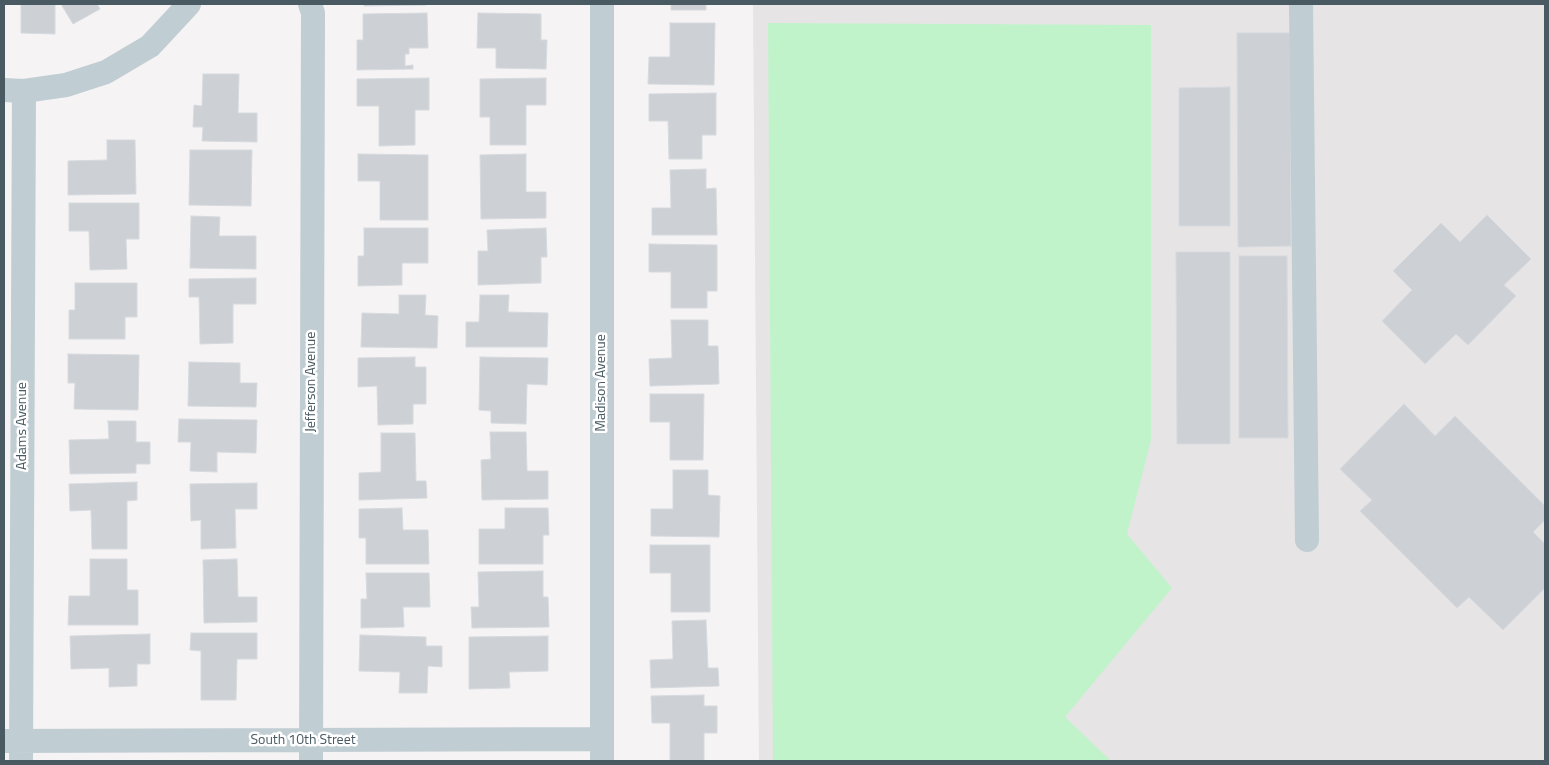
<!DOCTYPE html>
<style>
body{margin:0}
#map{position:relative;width:1549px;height:765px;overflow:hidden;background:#f5f3f3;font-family:"Titillium Web",sans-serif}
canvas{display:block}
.frame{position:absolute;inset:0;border:5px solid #495a62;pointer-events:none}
</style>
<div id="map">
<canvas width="1549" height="765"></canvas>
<div class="frame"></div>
</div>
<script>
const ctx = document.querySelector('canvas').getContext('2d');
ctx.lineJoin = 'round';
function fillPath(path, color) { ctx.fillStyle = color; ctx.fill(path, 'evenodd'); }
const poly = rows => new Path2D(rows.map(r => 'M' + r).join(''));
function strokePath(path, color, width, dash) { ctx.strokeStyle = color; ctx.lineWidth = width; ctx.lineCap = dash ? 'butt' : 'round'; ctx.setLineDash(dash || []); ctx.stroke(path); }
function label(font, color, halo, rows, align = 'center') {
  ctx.font = font + ' "Titillium Web",sans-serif'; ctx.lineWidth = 5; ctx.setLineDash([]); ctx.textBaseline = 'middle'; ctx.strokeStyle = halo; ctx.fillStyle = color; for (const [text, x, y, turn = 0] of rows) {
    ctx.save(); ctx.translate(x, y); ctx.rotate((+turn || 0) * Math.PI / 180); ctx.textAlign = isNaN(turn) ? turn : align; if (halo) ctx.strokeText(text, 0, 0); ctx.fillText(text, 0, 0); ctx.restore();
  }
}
fillPath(poly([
 [753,4,1545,4,1545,761,759,761]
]), '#e6e4e5');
fillPath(poly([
 [768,23,1151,25,1151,440,1127,534,1172,588,1065,717,1111,761,773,761]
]), '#c1f3cb');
const building = poly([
 [21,4,55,4,55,34,21,33,21,4],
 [61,4,97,4,100,9,73,24,61,4],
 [364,4,426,4,426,5,364,6,364,4],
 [671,4,706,4,706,10,671,10,671,4],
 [427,13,428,48,409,48,409,54,405,54,405,66,413,65,413,69,357,70,357,40,363,40,363,14,427,13],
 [478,13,541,14,541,40,547,40,546,69,496,68,496,48,477,48,478,13],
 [670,23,715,23,714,85,648,84,649,57,670,57,670,23],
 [1237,33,1290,33,1291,246,1238,247,1237,33],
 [203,74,239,74,238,113,257,113,257,142,202,141,203,127,193,127,194,105,202,106,203,74],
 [429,78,429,110,415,110,415,145,379,146,379,106,357,106,357,79,429,78],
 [546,78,546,105,526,105,526,145,490,145,490,117,480,117,480,79,546,78],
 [1230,87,1230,226,1179,226,1179,88,1230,87],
 [716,93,716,135,702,135,702,159,669,159,668,121,649,121,649,94,716,93],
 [107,140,135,140,136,194,68,195,68,161,107,160,107,140],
 [190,150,252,150,251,206,189,205,190,150],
 [358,154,428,155,428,220,380,220,380,181,358,181,358,154],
 [526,154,526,192,546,192,546,218,481,219,480,155,526,154],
 [706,169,706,189,716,188,717,235,652,235,652,208,671,208,670,170,706,169],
 [69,203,139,203,139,239,126,239,127,269,90,270,89,231,69,231,69,203],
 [1487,215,1531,259,1504,285,1516,296,1468,345,1456,334,1425,364,1382,321,1412,290,1393,271,1441,223,1460,242,1487,215],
 [191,216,220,217,219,236,256,236,256,269,190,268,191,216],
 [364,228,428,228,428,263,402,263,402,285,358,286,358,256,364,256,364,228],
 [546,228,547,257,541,257,541,283,478,285,478,251,488,251,487,230,546,228],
 [649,244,717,245,717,291,707,291,707,308,671,308,671,272,649,272,649,244],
 [1176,252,1230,252,1230,444,1177,444,1176,252],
 [1239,256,1287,256,1288,438,1239,438,1239,256],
 [256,278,256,304,233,304,233,343,200,344,199,297,189,297,189,279,256,278],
 [75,283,137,283,137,317,125,317,125,339,69,339,69,310,75,310,75,283],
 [399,295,426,295,425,315,438,316,437,348,361,347,362,313,399,314,399,295],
 [480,295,509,295,508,312,548,313,547,347,466,347,466,322,479,322,480,295],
 [671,320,708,320,708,346,718,346,719,384,650,386,649,359,672,358,671,320],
 [68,354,139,355,138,410,74,409,75,383,68,383,68,354],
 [415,357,415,367,426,367,426,404,413,404,413,424,378,425,377,386,358,387,358,358,415,357],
 [480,357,548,358,547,385,527,384,526,424,491,423,491,411,479,410,480,357],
 [189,362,240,363,240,383,257,383,256,407,188,406,189,362],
 [650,394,704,394,703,460,670,460,670,422,650,422,650,394],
 [1404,404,1435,436,1455,416,1545,506,1545,520,1533,532,1545,544,1545,588,1503,630,1469,597,1457,608,1360,511,1372,500,1340,469,1404,404],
 [179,419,257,420,256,453,217,452,217,472,190,471,191,442,178,442,179,419],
 [108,421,136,421,136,442,150,442,150,464,136,464,136,473,70,474,69,440,109,439,108,421],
 [490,432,526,432,527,471,548,471,548,499,482,500,481,460,491,459,490,432],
 [381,433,415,433,416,481,426,481,427,498,359,500,359,473,381,472,381,433],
 [673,470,708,470,708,495,720,496,719,537,651,536,651,509,673,509,673,470],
 [137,482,137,500,127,501,127,549,92,549,91,510,70,511,69,484,137,482],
 [257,483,257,509,235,509,236,548,201,549,201,520,191,521,190,484,257,483],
 [402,508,403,530,428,530,429,564,366,564,366,538,359,538,359,509,402,508],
 [505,508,548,508,549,535,543,535,543,564,479,564,479,529,505,529,505,508],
 [650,545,710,545,710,612,671,612,671,573,650,573,650,545],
 [90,559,127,559,127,590,138,590,138,625,68,625,69,596,90,596,90,559],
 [237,559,238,597,257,597,257,622,204,623,203,560,237,559],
 [543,571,543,597,548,597,549,627,472,628,471,607,479,607,478,572,543,571],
 [366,573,429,573,430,607,403,607,404,627,361,628,361,599,367,599,366,573],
 [706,620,708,668,718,668,719,686,651,688,650,660,673,659,672,621,706,620],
 [191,633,257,633,257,659,237,659,236,700,201,700,201,651,190,650,191,633],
 [150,634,150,664,137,664,137,686,109,687,109,668,71,669,70,636,150,634],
 [360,635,426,637,426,646,442,646,442,667,428,666,427,693,399,693,400,672,359,671,360,635],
 [548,636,548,671,509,672,510,688,469,689,469,637,548,636],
 [704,695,704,706,717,706,717,733,704,733,704,761,670,761,670,723,652,723,651,696,704,695]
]);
fillPath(building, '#cdd1d5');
strokePath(building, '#d6dade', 1);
strokePath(poly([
 [310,4,313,13,311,761],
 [602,4,602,761],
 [1301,4,1307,540],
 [4,90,24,91,66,85,106,72,150,46,189,4],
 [4,741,602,739],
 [21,761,24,91]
]), '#c0cdd3', 24);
label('14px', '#495a62', '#fff', [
 ["Jefferson Avenue",312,382,-90],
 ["Madison Avenue",602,383,-90],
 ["Adams Avenue",23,426,-90],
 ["South 10th Street",303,741]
]);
</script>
